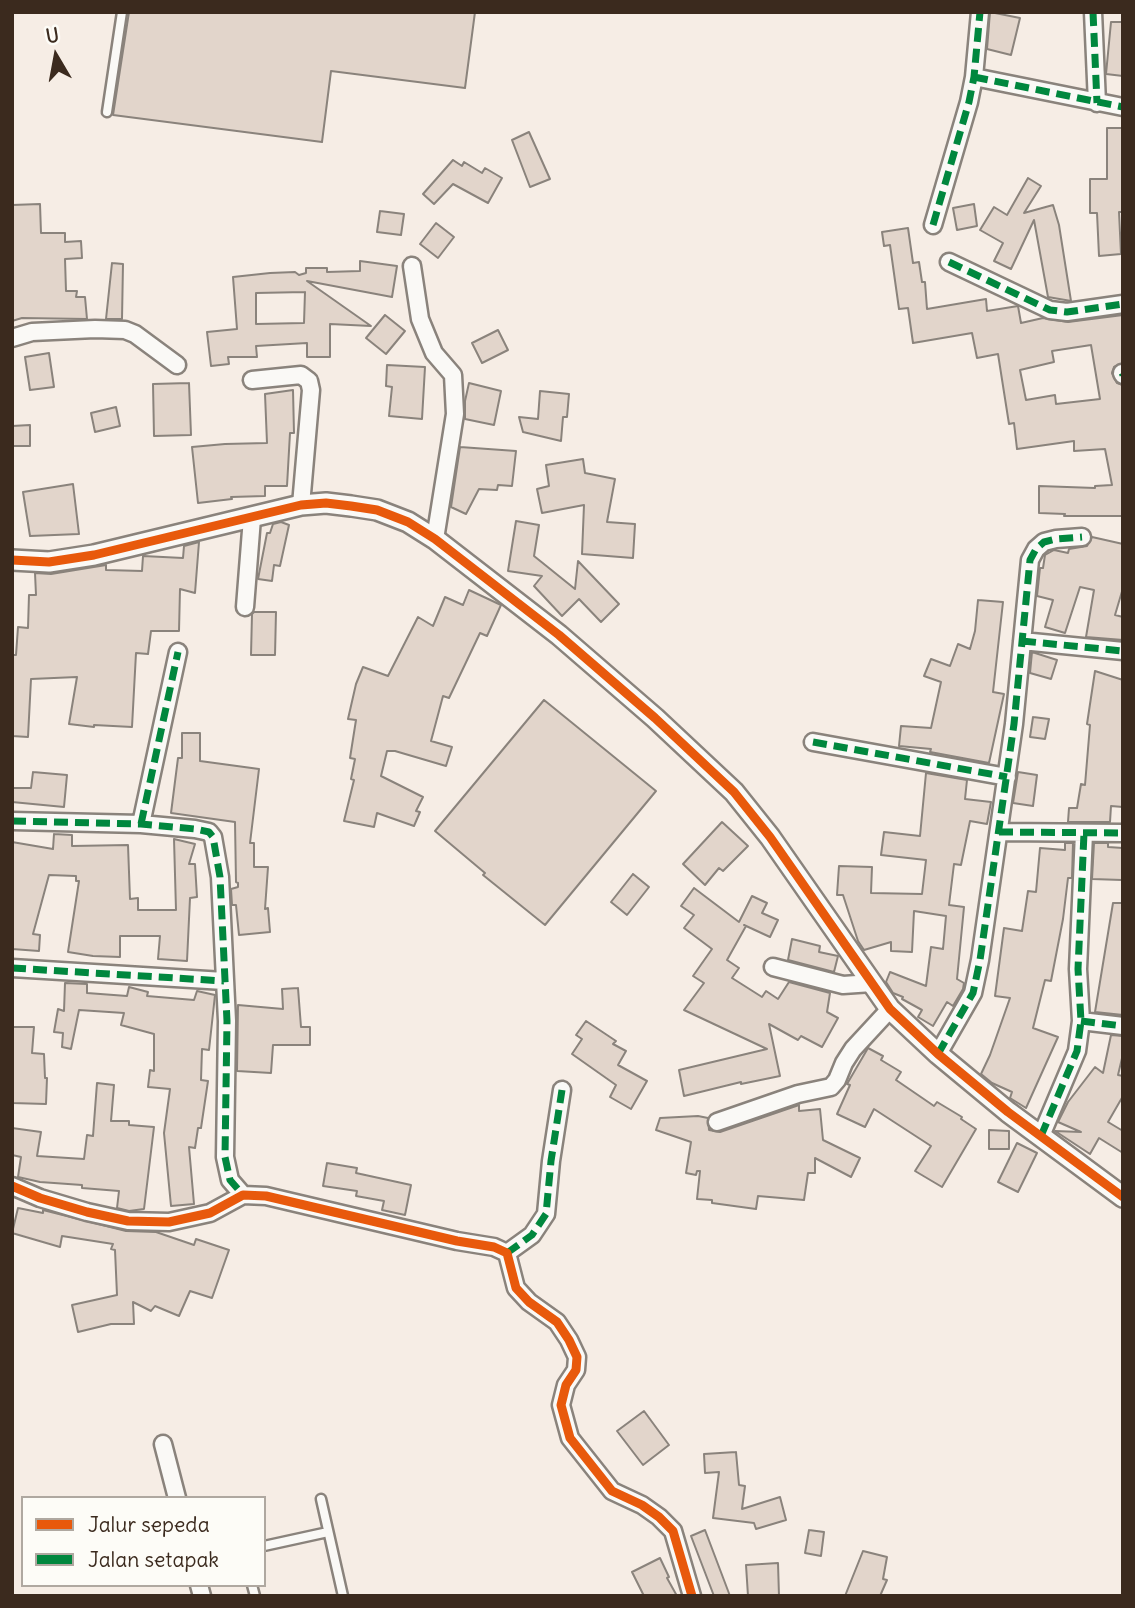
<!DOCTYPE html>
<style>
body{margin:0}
#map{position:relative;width:1135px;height:1608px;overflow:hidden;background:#f6ede5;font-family:Delius,sans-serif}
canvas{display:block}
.frame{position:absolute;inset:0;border:14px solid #3b2a1e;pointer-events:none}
.legend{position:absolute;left:21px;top:1496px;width:245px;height:91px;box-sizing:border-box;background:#fdfcf7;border:2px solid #afa8a0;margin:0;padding:9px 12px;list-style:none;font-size:21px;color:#3b2a1e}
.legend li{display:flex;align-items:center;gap:14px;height:35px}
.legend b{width:35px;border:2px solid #afa8a0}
.north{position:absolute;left:21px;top:21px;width:70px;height:70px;-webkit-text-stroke:5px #fdfcf7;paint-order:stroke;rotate:350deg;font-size:19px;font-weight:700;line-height:28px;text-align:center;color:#3b2a1e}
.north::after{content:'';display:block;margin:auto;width:24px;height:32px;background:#3b2a1e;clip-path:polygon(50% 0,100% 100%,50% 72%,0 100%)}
</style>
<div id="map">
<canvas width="1135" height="1608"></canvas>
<div class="frame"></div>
<ul class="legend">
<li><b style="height:9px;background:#e8590c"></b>Jalur sepeda</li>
<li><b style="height:9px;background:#00873e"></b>Jalan setapak</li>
</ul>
<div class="north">U</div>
</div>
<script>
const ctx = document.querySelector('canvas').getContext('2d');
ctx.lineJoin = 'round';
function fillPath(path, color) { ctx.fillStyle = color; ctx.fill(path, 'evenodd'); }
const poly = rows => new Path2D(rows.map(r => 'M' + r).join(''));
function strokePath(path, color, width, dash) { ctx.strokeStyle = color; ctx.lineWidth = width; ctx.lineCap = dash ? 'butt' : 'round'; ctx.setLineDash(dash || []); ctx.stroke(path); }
const building = poly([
 [129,12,475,12,465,88,331,71,322,142,113,115,129,12],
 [990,12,1020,18,1011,55,987,49,990,12],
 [1111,22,1123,22,1123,76,1106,74,1111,22],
 [1107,128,1122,128,1123,212,1119,212,1121,254,1099,256,1097,213,1090,213,1090,179,1107,179,1107,128],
 [529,132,550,179,530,187,512,140,529,132],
 [453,160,462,166,464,162,482,173,485,168,502,178,488,203,453,184,434,204,423,194,453,160],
 [1028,178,1041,186,1024,213,1053,205,1059,225,1071,301,1048,297,1034,220,1011,269,994,261,1003,243,980,230,994,207,1007,215,1028,178],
 [40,204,41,233,65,233,65,242,81,241,82,258,65,259,66,291,77,291,76,297,85,297,87,319,22,318,12,321,12,205,40,204],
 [974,204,977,226,957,230,953,208,974,204],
 [380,211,404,214,401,235,377,232,380,211],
 [436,223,454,237,438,258,420,244,436,223],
 [908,228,913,263,919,262,922,282,925,282,927,309,986,299,987,311,1018,306,1021,323,1043,318,1068,322,1123,315,1123,363,1114,367,1112,373,1117,383,1123,385,1123,516,1064,516,1065,514,1039,513,1039,486,1095,488,1095,486,1112,485,1105,449,1074,451,1074,441,1017,449,1014,423,1009,424,998,354,977,358,972,333,913,343,908,308,899,309,890,245,884,246,882,232,908,228],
 [1091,345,1100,399,1056,404,1055,395,1026,400,1020,370,1054,362,1052,351,1091,345],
 [360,261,397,266,392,297,307,281,371,326,330,324,330,357,307,357,307,343,256,346,257,357,228,357,229,364,211,366,207,332,237,329,233,277,270,273,295,272,299,275,306,273,306,268,327,268,327,272,360,271,360,261],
 [305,292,304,323,256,324,256,293,305,292],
 [112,263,123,264,122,319,106,319,112,263],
 [385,315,405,331,386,354,366,338,385,315],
 [498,330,508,350,482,363,472,343,498,330],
 [49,353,54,387,30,390,25,357,49,353],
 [387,365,425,367,422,419,389,416,392,387,386,386,387,365],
 [189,383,191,435,154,436,153,384,189,383],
 [469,383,501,391,494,425,465,419,465,401,469,383],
 [293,390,294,433,290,433,287,486,265,486,265,496,231,497,232,499,198,503,192,447,225,444,267,443,265,394,293,390],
 [540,391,569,394,567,417,563,417,561,441,523,432,519,417,538,419,540,391],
 [116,407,120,426,95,432,91,413,116,407],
 [30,425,30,446,12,446,12,426,30,425],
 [460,447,516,451,512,486,498,485,497,490,479,489,466,514,451,507,460,447],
 [583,459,585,473,615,479,607,522,635,524,633,558,582,554,584,505,542,513,537,489,549,486,546,465,583,459],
 [73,484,79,534,30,536,23,492,73,484],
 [516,521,539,525,534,556,575,589,578,561,619,604,601,622,579,599,562,616,534,586,542,576,508,571,516,521],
 [281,522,289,525,280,566,274,565,272,581,258,579,267,533,270,533,273,524,281,522],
 [1092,537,1123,544,1123,588,1115,615,1123,617,1123,640,1086,637,1094,590,1080,587,1065,633,1045,627,1053,600,1037,596,1040,568,1043,568,1045,555,1054,550,1068,553,1069,549,1087,546,1092,537],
 [199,542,195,593,180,589,179,631,151,631,148,654,136,653,132,727,94,725,94,727,69,724,77,677,31,679,28,737,12,736,13,655,16,655,18,627,28,628,29,595,36,595,35,573,51,574,106,565,106,570,142,571,143,556,183,558,184,546,199,542],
 [469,590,501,605,487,636,480,633,449,698,443,696,431,741,452,747,446,766,395,751,387,751,381,776,423,797,416,811,420,812,414,826,377,813,374,827,344,821,354,780,351,779,355,759,350,758,356,720,348,719,356,684,363,667,388,676,418,617,433,626,445,597,463,605,469,590],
 [978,600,1003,602,993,692,1004,694,989,763,930,752,931,749,899,746,901,726,931,728,941,682,924,676,931,659,950,666,958,644,970,649,975,631,978,600],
 [254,612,276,612,275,655,251,655,252,614,254,612],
 [1032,652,1057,660,1051,679,1030,673,1032,652],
 [1095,671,1123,680,1123,807,1111,806,1110,822,1068,822,1069,808,1077,808,1081,784,1085,785,1090,725,1087,724,1095,671],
 [544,700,656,791,545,925,483,875,485,873,435,831,544,700],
 [1033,717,1049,719,1045,739,1030,737,1033,717],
 [182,733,200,733,200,761,259,769,250,843,254,843,254,867,268,867,265,909,268,908,270,932,239,935,236,905,232,905,231,889,238,887,238,883,236,882,235,822,171,813,178,758,182,758,182,733],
 [33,772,67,775,64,807,12,802,12,788,31,788,33,772],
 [1018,772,1037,775,1033,806,1013,803,1018,772],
 [926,773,967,780,965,799,991,802,987,824,970,821,961,865,954,864,949,905,964,907,957,979,964,983,963,989,953,1006,947,1002,933,1026,918,1017,922,1010,902,999,903,997,893,993,886,982,890,972,926,986,931,947,943,949,946,916,914,911,912,952,891,951,891,942,864,950,858,941,843,895,837,895,839,866,872,867,871,893,922,894,926,860,881,855,884,832,920,836,926,773],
 [722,822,748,846,723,871,719,868,705,885,683,864,722,822],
 [54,834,72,835,72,846,128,845,130,899,138,898,138,910,176,910,174,839,195,844,189,864,195,864,197,897,190,898,187,961,158,959,160,936,120,936,120,957,93,956,68,952,79,881,76,881,76,876,49,875,33,934,40,935,39,951,12,949,12,842,53,849,54,834],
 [1065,843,1073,843,1072,878,1068,878,1063,919,1051,981,1045,980,1033,1028,1058,1037,1026,1108,1010,1098,1012,1092,992,1083,981,1074,990,1055,1010,998,995,996,1004,928,1022,931,1028,891,1036,892,1040,848,1065,850,1065,843],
 [1094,843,1108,843,1108,847,1123,848,1122,880,1092,879,1094,843],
 [633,874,649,887,627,915,611,902,633,874],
 [694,888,739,922,752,896,767,903,762,913,778,920,770,937,744,925,746,926,727,960,739,968,732,978,762,997,766,991,778,999,789,982,830,993,827,1012,838,1018,822,1047,801,1036,798,1040,769,1024,780,1076,741,1084,741,1082,684,1096,679,1070,767,1049,684,1010,704,983,693,976,712,949,684,928,694,915,681,906,694,888],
 [1113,903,1123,903,1123,1015,1095,1012,1113,903],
 [792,939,820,946,819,952,838,956,834,972,788,960,792,939],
 [65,983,87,984,87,993,127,996,129,987,148,992,147,996,194,1000,197,991,215,995,209,1050,202,1049,201,1080,208,1081,201,1128,198,1128,195,1148,189,1147,194,1204,171,1206,164,1133,170,1089,148,1087,150,1070,154,1071,154,1034,121,1025,124,1013,79,1010,71,1049,62,1047,63,1033,54,1032,58,1009,64,1011,65,983],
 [298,988,301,1027,310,1027,310,1045,273,1045,271,1073,237,1071,238,1005,283,1009,282,989,298,988],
 [586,1021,616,1041,613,1044,626,1051,618,1065,647,1081,631,1109,610,1097,616,1085,572,1054,582,1039,576,1035,586,1021],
 [12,1027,34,1027,32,1053,44,1054,45,1078,47,1078,46,1104,12,1103,12,1027],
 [1111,1035,1123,1036,1123,1054,1118,1075,1123,1076,1123,1096,1108,1122,1123,1131,1123,1153,1099,1138,1090,1154,1055,1131,1081,1132,1058,1122,1068,1102,1095,1067,1103,1073,1111,1035],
 [868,1048,883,1056,881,1060,901,1072,896,1080,934,1106,937,1102,962,1117,961,1119,976,1129,942,1187,915,1171,931,1146,874,1109,865,1127,837,1114,850,1085,847,1084,868,1048],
 [97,1083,114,1085,111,1121,129,1121,129,1125,154,1127,144,1209,129,1211,117,1208,119,1191,82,1188,82,1185,40,1182,18,1177,21,1157,12,1155,12,1128,41,1132,37,1156,84,1159,87,1135,93,1136,97,1083],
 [799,1105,799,1111,820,1109,823,1140,860,1158,851,1177,815,1158,815,1173,808,1173,804,1200,758,1196,756,1209,712,1203,712,1200,697,1199,700,1171,697,1171,696,1175,686,1173,691,1142,656,1130,660,1118,698,1116,708,1118,709,1130,720,1132,799,1105],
 [989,1130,1009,1131,1009,1149,989,1149,989,1130],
 [1017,1143,1037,1153,1018,1192,998,1182,1017,1143],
 [327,1163,357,1168,356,1173,411,1185,405,1215,382,1210,384,1201,356,1196,357,1191,323,1186,327,1163],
 [18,1208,43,1213,43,1210,126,1231,156,1232,194,1245,196,1239,229,1250,212,1298,190,1291,179,1316,155,1306,151,1311,133,1302,134,1324,111,1324,78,1332,72,1305,117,1295,115,1250,111,1249,113,1244,62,1236,60,1247,12,1233,18,1208],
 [644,1411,669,1445,643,1465,617,1431,644,1411],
 [736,1452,739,1485,745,1486,742,1509,780,1497,786,1520,756,1529,754,1523,713,1518,719,1472,705,1473,704,1454,736,1452],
 [705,1530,730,1596,714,1596,691,1536,705,1530],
 [809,1530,824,1532,821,1556,805,1553,809,1530],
 [863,1551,887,1557,883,1579,887,1580,880,1596,845,1596,863,1551],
 [660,1558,669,1577,667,1578,677,1596,644,1596,632,1572,660,1558],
 [778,1563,779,1596,748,1596,746,1565,778,1563]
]);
fillPath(building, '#e2d5cb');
strokePath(building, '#8a837c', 2);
const service = poly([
 [107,112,122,12],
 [321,1499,343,1596],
 [264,1546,328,1532],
 [252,1585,255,1596]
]);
const minor = poly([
 [1093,12,1097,103],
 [974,77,1123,107],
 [933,225,969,102,974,77,980,12],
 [949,262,1050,310,1067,312,1123,304],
 [412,266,420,319,434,353,453,375,455,414,435,539],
 [12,338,32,332,95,329,125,330,135,334,177,365],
 [1122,373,1123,375],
 [252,380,301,375,309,381,311,390,301,505],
 [245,607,252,518],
 [1022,641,1123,651],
 [813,742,1007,777],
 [12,821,141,824,195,829,209,832,213,837,220,877,227,1021,225,1157,230,1180,243,1195],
 [141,824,178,652],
 [999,832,1123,833],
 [773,967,843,985,872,983],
 [12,968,224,981],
 [1081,1021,1123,1026],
 [938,1054,973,993,980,960,1014,724,1030,560,1036,549,1044,542,1056,539,1082,537],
 [717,1122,798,1094,831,1087,837,1080,844,1063,853,1049,890,1009],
 [1041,1136,1077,1051,1081,1021,1078,969,1084,833],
 [12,1186,40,1198,87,1212,128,1221,169,1222,210,1213,243,1195,266,1196,457,1241,494,1247,507,1253,516,1288,529,1302,557,1322,569,1340,577,1357,576,1370,566,1385,561,1405,570,1438,612,1491,642,1505,659,1517,673,1531,692,1596],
 [507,1253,532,1235,546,1214,551,1161,562,1090],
 [163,1444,177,1498],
 [199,1585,202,1596]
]);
const tertiary = poly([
 [12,560,49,562,94,555,301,505,326,503,351,506,377,510,408,522,435,539,559,635,655,718,734,792,770,837,890,1009,938,1054,1008,1112,1123,1197]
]);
strokePath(service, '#8a837c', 13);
strokePath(minor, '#8a837c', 21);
strokePath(tertiary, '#8a837c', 24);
strokePath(service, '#faf9f6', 8);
strokePath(minor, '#faf9f6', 16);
strokePath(tertiary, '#faf9f6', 19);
strokePath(poly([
 [1093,12,1097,103],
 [974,77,1123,107],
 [933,225,969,102,974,77,980,12],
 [949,262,1050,310,1067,312,1123,304],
 [1122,373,1123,375],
 [1022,641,1123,651],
 [813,742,1007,777],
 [12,821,141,824,195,829,209,832,213,837,220,877,227,1021,225,1157,230,1180,243,1195],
 [141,824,178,652],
 [999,832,1123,833],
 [12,968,224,981],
 [1081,1021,1123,1026],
 [938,1054,973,993,980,960,1014,724,1030,560,1036,549,1044,542,1056,539,1082,537],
 [1041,1136,1077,1051,1081,1021,1078,969,1084,833],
 [507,1253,532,1235,546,1214,551,1161,562,1090]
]), '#00873e', 7, [14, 7]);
strokePath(poly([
 [12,560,49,562,94,555,301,505,326,503,351,506,377,510,408,522,435,539,559,635,655,718,734,792,770,837,890,1009,938,1054,1008,1112,1123,1197],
 [12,1186,40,1198,87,1212,128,1221,169,1222,210,1213,243,1195,266,1196,457,1241,494,1247,507,1253,516,1288,529,1302,557,1322,569,1340,577,1357,576,1370,566,1385,561,1405,570,1438,612,1491,642,1505,659,1517,673,1531,692,1596]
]), '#e8590c', 9);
</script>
